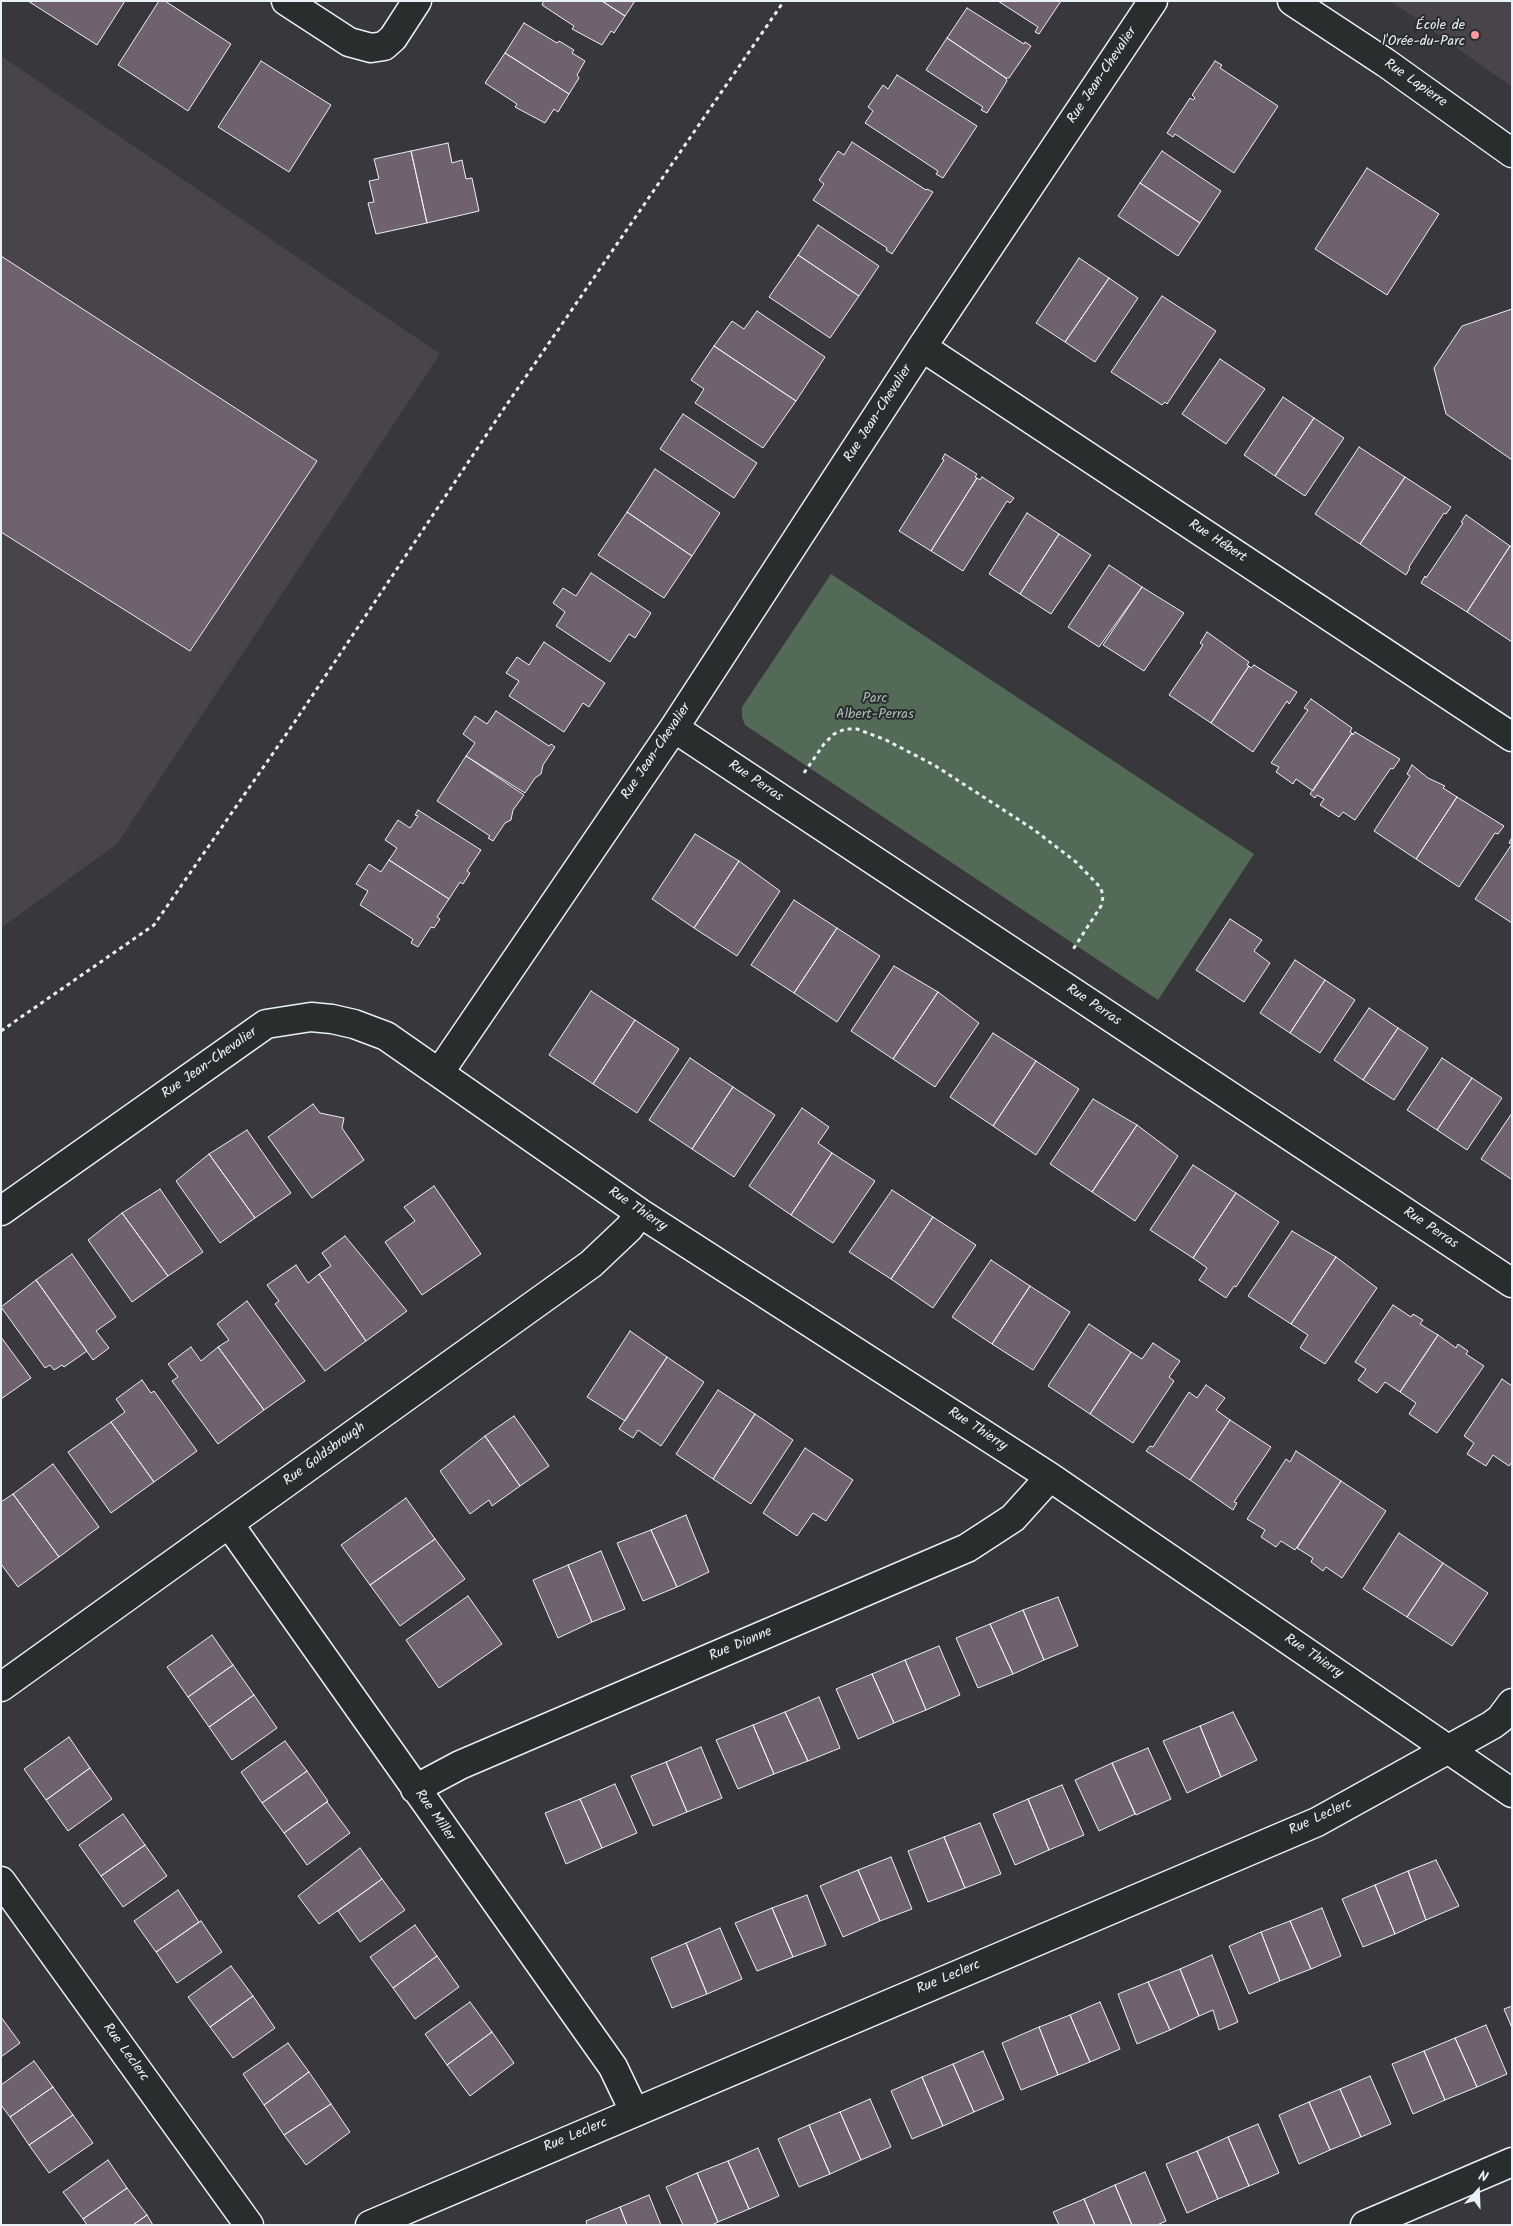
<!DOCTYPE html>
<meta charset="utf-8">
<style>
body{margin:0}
#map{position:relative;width:1513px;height:2226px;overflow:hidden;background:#38373b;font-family:Kalam,sans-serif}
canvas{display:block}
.frame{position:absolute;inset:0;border:2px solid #e8f1f8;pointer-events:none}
.north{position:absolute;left:1453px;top:2166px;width:50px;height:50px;-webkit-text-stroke:4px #2a2d2e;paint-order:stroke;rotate:20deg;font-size:14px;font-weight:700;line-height:20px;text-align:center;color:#e8f1f8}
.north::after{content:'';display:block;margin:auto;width:18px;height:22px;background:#e8f1f8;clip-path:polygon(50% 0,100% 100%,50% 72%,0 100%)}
</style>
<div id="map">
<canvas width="1513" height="2226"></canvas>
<div class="frame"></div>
<div class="north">N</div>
</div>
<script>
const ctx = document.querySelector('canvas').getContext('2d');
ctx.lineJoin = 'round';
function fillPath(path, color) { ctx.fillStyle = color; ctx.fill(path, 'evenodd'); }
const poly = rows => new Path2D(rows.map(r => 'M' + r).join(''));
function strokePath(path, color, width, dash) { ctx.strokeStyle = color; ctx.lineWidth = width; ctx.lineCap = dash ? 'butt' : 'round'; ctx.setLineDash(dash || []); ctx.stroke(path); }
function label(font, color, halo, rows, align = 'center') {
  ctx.font = font + ' Kalam,sans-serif'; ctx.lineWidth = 4; ctx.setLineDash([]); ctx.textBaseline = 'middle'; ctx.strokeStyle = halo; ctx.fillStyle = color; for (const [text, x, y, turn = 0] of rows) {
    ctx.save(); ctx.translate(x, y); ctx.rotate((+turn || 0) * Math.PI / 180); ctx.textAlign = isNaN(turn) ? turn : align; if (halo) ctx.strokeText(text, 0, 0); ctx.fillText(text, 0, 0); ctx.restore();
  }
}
fillPath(poly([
 [1390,1,1512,1,1512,87,1408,13],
 [1,56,440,354,117,844,1,928]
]), '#49444a');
fillPath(poly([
 [831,574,1254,854,1158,1000,745,725,742,717,742,707]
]), '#536a57');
const building = poly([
 [28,1,125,1,97,45,28,1],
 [159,1,165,1,231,44,188,111,118,65,159,1],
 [544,1,602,1,625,16,614,33,611,31,602,45,572,29,574,26,542,5,544,1],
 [602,1,635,1,625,16,602,1],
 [998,1,1061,1,1039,34,1035,32,1038,27,998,1],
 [967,8,1024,44,1025,42,1031,46,1009,78,1006,78,947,38,967,8],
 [524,23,557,43,559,41,574,50,572,53,585,61,577,75,579,78,569,94,505,53,524,23],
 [947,38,1006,78,1007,81,987,113,981,110,983,107,926,70,947,38],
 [505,53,569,94,558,112,554,109,545,123,515,107,517,104,485,83,505,53],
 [261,61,331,105,289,172,218,127,261,61],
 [1215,61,1222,65,1220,68,1278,106,1234,173,1175,134,1173,137,1167,133,1190,98,1193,100,1195,98,1192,95,1215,61],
 [897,75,977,126,943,178,936,174,938,171,865,123,873,111,868,107,883,85,888,89,897,75],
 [852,142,926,190,927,189,933,192,892,254,886,250,887,248,813,200,824,184,819,180,838,151,844,155,852,142],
 [448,143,452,163,462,160,466,179,472,178,479,211,427,223,411,151,448,143],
 [411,151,427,223,376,234,368,203,374,202,369,181,379,179,374,159,411,151],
 [1162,151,1221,191,1200,223,1140,183,1162,151],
 [1367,168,1439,214,1387,295,1315,249,1367,168],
 [1140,183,1200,223,1178,256,1118,216,1140,183],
 [818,225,879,266,859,296,798,255,818,225],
 [798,255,859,296,830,338,769,297,798,255],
 [1,256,317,461,190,651,1,532,1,256],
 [1079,258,1109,278,1065,342,1036,323,1079,258],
 [1109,278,1138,298,1095,362,1065,342,1109,278],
 [1162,296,1216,331,1167,404,1165,402,1162,405,1111,372,1162,296],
 [1512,309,1512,460,1446,414,1434,368,1462,326,1512,309],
 [757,311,825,357,796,401,714,346,732,321,744,329,757,311],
 [714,346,796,401,763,448,695,403,704,389,691,380,714,346],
 [1220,359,1265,389,1226,444,1182,414,1220,359],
 [1283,397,1314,418,1275,476,1244,455,1283,397],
 [683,414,757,463,734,498,660,449,683,414],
 [1314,418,1344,438,1305,496,1275,476,1314,418],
 [1359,447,1405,477,1360,544,1315,514,1359,447],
 [945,454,977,474,975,477,977,478,931,551,899,531,944,460,942,459,945,454],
 [655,469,720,513,692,556,627,512,655,469],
 [982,477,1014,498,1010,503,1007,501,963,571,931,551,977,478,980,480,982,477],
 [1405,477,1451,507,1446,514,1444,513,1409,567,1410,568,1406,575,1360,544,1405,477],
 [627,512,692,556,664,598,598,555,627,512],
 [1027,513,1059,534,1020,594,989,574,1027,513],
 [1466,515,1510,546,1467,612,1421,583,1425,576,1426,578,1463,523,1461,522,1466,515],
 [1059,534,1091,555,1051,614,1020,594,1059,534],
 [1510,546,1512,547,1512,642,1467,612,1510,546],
 [1109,565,1142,587,1099,647,1068,627,1109,565],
 [591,573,651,613,635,638,629,634,610,662,556,626,565,612,553,603,563,588,576,596,591,573],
 [1142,587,1184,613,1144,671,1103,645,1142,587],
 [1207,632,1249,662,1247,665,1249,666,1211,723,1169,695,1203,645,1200,643,1207,632],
 [544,642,605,683,589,707,583,703,564,732,509,696,519,681,506,673,517,657,529,665,544,642],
 [1254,665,1297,692,1289,704,1287,701,1253,752,1211,723,1249,666,1251,668,1254,665],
 [1311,699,1352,728,1350,732,1352,733,1313,791,1296,779,1293,784,1276,772,1279,767,1271,763,1308,710,1304,708,1311,699],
 [496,711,549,746,551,744,555,747,543,765,541,774,535,778,525,793,466,756,475,743,463,734,475,716,487,724,496,711],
 [1355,732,1400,759,1393,769,1391,768,1355,820,1343,812,1339,817,1320,805,1324,799,1317,795,1315,798,1310,794,1352,733,1353,735,1355,732],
 [466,756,524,795,513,810,511,820,505,823,493,841,488,838,490,836,437,801,466,756],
 [1412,765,1428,778,1445,786,1443,788,1457,797,1416,859,1374,831,1410,776,1407,774,1412,765],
 [1457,797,1504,826,1498,834,1495,833,1459,887,1416,859,1457,797],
 [418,810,481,850,467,871,470,873,463,884,460,882,449,899,389,860,397,848,385,840,398,820,410,828,418,816,415,815,418,810],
 [695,834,739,861,694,928,652,899,695,834],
 [1512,837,1512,923,1475,899,1512,844,1509,843,1512,837],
 [389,860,449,899,437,917,440,919,434,928,431,927,418,947,411,943,413,939,360,905,368,891,356,884,369,864,381,872,389,860],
 [739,861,780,891,737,956,694,928,739,861],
 [794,900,837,928,794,993,751,965,794,900],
 [1230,919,1262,940,1254,951,1270,963,1244,1002,1196,970,1230,919],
 [837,928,880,956,837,1022,794,993,837,928],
 [1295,960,1325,980,1290,1033,1260,1013,1295,960],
 [894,966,938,992,893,1059,851,1031,894,966],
 [1325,980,1355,1000,1320,1053,1290,1033,1325,980],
 [591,991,635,1020,593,1084,549,1055,591,991],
 [938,992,979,1023,935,1087,893,1059,938,992],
 [1369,1008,1398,1028,1363,1080,1334,1060,1369,1008],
 [635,1020,679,1049,637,1113,593,1084,635,1020],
 [1398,1028,1428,1048,1394,1100,1363,1080,1398,1028],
 [993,1033,1036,1061,993,1126,950,1097,993,1033],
 [690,1058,733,1087,692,1149,649,1120,690,1058],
 [1442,1058,1472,1078,1437,1130,1407,1110,1442,1058],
 [1036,1061,1079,1089,1036,1155,993,1126,1036,1061],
 [1472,1078,1502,1098,1467,1150,1437,1130,1472,1078],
 [733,1087,775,1115,734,1177,692,1149,733,1087],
 [1093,1099,1137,1125,1092,1192,1050,1164,1093,1099],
 [313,1104,320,1113,344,1118,342,1128,364,1160,312,1198,268,1137,313,1104],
 [802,1108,829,1127,818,1143,832,1153,791,1215,749,1186,802,1108],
 [1512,1113,1512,1178,1511,1179,1481,1159,1512,1113],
 [1137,1125,1178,1156,1135,1221,1092,1192,1137,1125],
 [247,1130,291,1193,255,1218,209,1154,247,1130],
 [832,1153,875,1181,833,1243,791,1215,832,1153],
 [209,1154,255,1218,220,1243,176,1181,209,1154],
 [1193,1165,1236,1193,1193,1258,1150,1230,1193,1165],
 [434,1186,481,1254,422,1295,385,1242,415,1221,404,1207,434,1186],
 [160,1189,203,1252,168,1276,122,1213,160,1189],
 [892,1190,933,1217,891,1279,849,1252,892,1190],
 [1236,1193,1279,1222,1236,1287,1234,1286,1226,1298,1199,1280,1207,1268,1193,1258,1236,1193],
 [122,1213,168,1276,132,1302,88,1240,122,1213],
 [933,1217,976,1245,933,1308,891,1279,933,1217],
 [1292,1231,1336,1257,1291,1324,1248,1296,1292,1231],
 [345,1236,407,1311,366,1341,319,1274,331,1266,322,1253,345,1236],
 [72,1254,116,1317,96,1331,109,1348,93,1360,36,1280,72,1254],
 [1336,1257,1377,1288,1325,1364,1300,1348,1308,1335,1291,1324,1336,1257],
 [991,1260,1030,1286,992,1344,952,1317,991,1260],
 [296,1265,308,1283,319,1274,366,1341,325,1371,275,1304,279,1301,267,1285,296,1265],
 [36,1280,87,1351,64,1367,62,1365,54,1370,50,1365,45,1368,1,1307,36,1280],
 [1030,1286,1070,1312,1033,1370,992,1344,1030,1286],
 [247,1301,305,1381,264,1410,218,1347,229,1340,217,1324,247,1301],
 [1393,1305,1411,1317,1413,1314,1423,1320,1420,1324,1438,1335,1400,1392,1385,1382,1377,1393,1358,1380,1366,1369,1355,1362,1393,1305],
 [1089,1324,1131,1352,1090,1414,1048,1386,1089,1324],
 [630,1331,667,1357,625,1421,587,1397,630,1331],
 [1438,1335,1456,1348,1458,1344,1468,1351,1466,1354,1484,1366,1437,1433,1409,1414,1416,1403,1400,1392,1438,1335],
 [1,1337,31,1378,1,1399,1,1337],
 [1153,1343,1180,1361,1169,1377,1174,1381,1133,1443,1090,1414,1131,1352,1142,1359,1153,1343],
 [191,1347,201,1361,218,1347,264,1410,218,1444,172,1381,178,1377,168,1364,191,1347],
 [667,1357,704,1382,661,1446,638,1430,633,1438,619,1429,667,1357],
 [1502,1379,1512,1386,1512,1462,1509,1466,1493,1455,1486,1466,1467,1454,1474,1443,1464,1436,1502,1379],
 [142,1380,151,1393,154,1391,197,1451,154,1482,111,1422,125,1412,116,1399,142,1380],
 [1206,1385,1225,1398,1216,1410,1230,1420,1190,1480,1146,1451,1150,1446,1153,1447,1189,1392,1197,1398,1206,1385],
 [718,1390,755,1414,713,1479,676,1454,718,1390],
 [755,1414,793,1440,751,1504,713,1479,755,1414],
 [514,1416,549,1466,520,1486,485,1436,514,1416],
 [1230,1420,1271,1447,1234,1502,1237,1503,1233,1510,1190,1480,1230,1420],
 [111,1422,154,1482,111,1513,68,1452,111,1422],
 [485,1436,520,1486,492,1506,489,1500,470,1514,440,1471,485,1436],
 [805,1448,853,1480,826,1521,813,1513,797,1536,763,1513,805,1448],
 [1296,1451,1341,1481,1295,1550,1281,1541,1276,1547,1261,1537,1265,1530,1247,1519,1286,1459,1290,1462,1296,1451],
 [53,1464,99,1527,59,1557,13,1494,53,1464],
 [1341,1481,1386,1511,1342,1578,1326,1567,1323,1571,1311,1562,1313,1558,1297,1548,1341,1481],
 [13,1494,59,1557,18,1587,1,1564,1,1502,13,1494],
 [406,1498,435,1539,370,1585,341,1545,406,1498],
 [686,1515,709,1572,677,1587,651,1530,686,1515],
 [651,1530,677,1587,643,1601,617,1543,651,1530],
 [1399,1533,1443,1563,1407,1617,1363,1589,1399,1533],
 [435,1539,465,1579,400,1626,370,1585,435,1539],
 [601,1551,625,1609,592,1622,568,1565,601,1551],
 [1443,1563,1488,1593,1452,1646,1407,1617,1443,1563],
 [568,1565,592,1622,558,1638,533,1580,568,1565],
 [468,1596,502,1644,439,1688,406,1640,468,1596],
 [1058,1597,1078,1646,1044,1660,1023,1610,1058,1597],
 [1023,1610,1044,1660,1013,1674,990,1624,1023,1610],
 [990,1624,1013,1674,978,1688,956,1638,990,1624],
 [212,1635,233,1665,188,1697,167,1667,212,1635],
 [939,1646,960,1695,926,1710,905,1660,939,1646],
 [905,1660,926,1710,894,1723,872,1674,905,1660],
 [233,1665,254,1695,209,1727,188,1697,233,1665],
 [872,1674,894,1723,858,1739,836,1689,872,1674],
 [254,1695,277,1728,232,1760,209,1727,254,1695],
 [819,1697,840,1748,808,1761,785,1712,819,1697],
 [785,1712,808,1761,774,1774,753,1725,785,1712],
 [1233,1712,1257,1760,1221,1777,1200,1726,1233,1712],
 [753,1725,774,1774,738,1789,716,1740,753,1725],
 [1200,1726,1221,1777,1187,1793,1163,1741,1200,1726],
 [69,1737,90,1768,46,1800,24,1769,69,1737],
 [285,1741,307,1771,262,1803,241,1772,285,1741],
 [701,1747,722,1798,687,1812,666,1762,701,1747],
 [1148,1748,1171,1799,1136,1815,1112,1763,1148,1748],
 [666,1762,687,1812,653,1826,631,1776,666,1762],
 [1112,1763,1135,1814,1099,1831,1075,1780,1112,1763],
 [90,1768,112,1799,68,1831,46,1800,90,1768],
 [307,1771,328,1801,284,1833,262,1803,307,1771],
 [615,1784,637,1833,602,1848,580,1799,615,1784],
 [1062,1785,1084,1835,1049,1850,1028,1799,1062,1785],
 [580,1799,602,1848,566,1864,545,1813,580,1799],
 [1028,1799,1049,1850,1015,1865,993,1814,1028,1799],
 [327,1802,350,1833,307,1865,284,1833,327,1802],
 [123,1814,145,1845,101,1876,79,1845,123,1814],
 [980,1823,1001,1874,965,1888,944,1837,980,1823],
 [944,1837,965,1888,928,1902,908,1851,944,1837],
 [145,1845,167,1876,123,1907,101,1876,145,1845],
 [360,1848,382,1879,319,1924,298,1896,360,1848],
 [891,1857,912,1909,880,1921,858,1870,891,1857],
 [1436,1860,1459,1906,1426,1920,1408,1871,1436,1860],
 [858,1870,880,1921,843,1937,820,1886,858,1870],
 [1408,1871,1426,1920,1395,1934,1375,1885,1408,1871],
 [382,1879,405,1910,360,1942,338,1911,382,1879],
 [1375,1885,1395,1934,1363,1947,1342,1899,1375,1885],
 [178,1890,199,1922,156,1952,134,1921,178,1890],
 [807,1895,826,1945,793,1957,772,1908,807,1895],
 [772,1908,793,1957,757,1971,735,1923,772,1908],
 [1322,1908,1341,1956,1311,1969,1290,1921,1322,1908],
 [201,1921,222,1952,177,1983,156,1952,201,1921],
 [1290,1921,1311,1969,1280,1981,1261,1932,1290,1921],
 [415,1925,437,1956,393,1988,370,1957,415,1925],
 [720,1928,742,1979,707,1994,686,1943,720,1928],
 [1261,1932,1280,1981,1249,1994,1229,1946,1261,1932],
 [686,1943,707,1994,672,2008,651,1958,686,1943],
 [1212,1955,1238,2022,1219,2030,1213,2010,1199,2016,1180,1969,1212,1955],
 [437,1956,459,1987,415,2019,393,1988,437,1956],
 [231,1966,253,1996,210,2027,188,1997,231,1966],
 [1180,1969,1199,2016,1170,2030,1148,1982,1180,1969],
 [1148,1982,1170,2030,1137,2044,1118,1994,1148,1982],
 [253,1996,275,2028,233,2058,210,2027,253,1996],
 [470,2002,492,2032,447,2065,425,2034,470,2002],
 [1100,2002,1120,2049,1090,2062,1070,2015,1100,2002],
 [1512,2006,1512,2028,1504,2009,1512,2006],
 [1070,2015,1090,2062,1058,2075,1039,2027,1070,2015],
 [1,2017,20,2043,1,2057,1,2017],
 [1486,2025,1507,2074,1477,2087,1455,2038,1486,2025],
 [1039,2027,1058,2075,1021,2090,1002,2043,1039,2027],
 [492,2032,514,2063,470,2096,447,2065,492,2032],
 [1455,2038,1477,2087,1445,2100,1424,2051,1455,2038],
 [288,2043,309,2072,264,2105,243,2074,288,2043],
 [983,2051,1004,2099,974,2112,953,2064,983,2051],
 [1424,2051,1445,2100,1413,2114,1392,2064,1424,2051],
 [34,2061,53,2087,10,2117,1,2105,1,2085,34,2061],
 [953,2064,974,2112,943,2126,922,2077,953,2064],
 [309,2072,331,2104,284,2135,264,2105,309,2072],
 [1370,2076,1391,2124,1361,2137,1340,2089,1370,2076],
 [922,2077,943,2126,912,2139,891,2091,922,2077],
 [53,2087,73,2115,29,2145,10,2117,53,2087],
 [1340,2089,1361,2137,1330,2150,1309,2102,1340,2089],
 [870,2099,891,2147,861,2160,840,2112,870,2099],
 [1309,2102,1330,2150,1299,2164,1279,2115,1309,2102],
 [331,2104,350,2132,306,2165,284,2135,331,2104],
 [840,2112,861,2160,830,2174,809,2125,840,2112],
 [73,2115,93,2143,49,2173,29,2145,73,2115],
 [1258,2124,1279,2173,1249,2186,1228,2137,1258,2124],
 [809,2125,830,2174,799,2187,778,2139,809,2125],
 [1228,2137,1249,2186,1218,2199,1197,2151,1228,2137],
 [758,2148,779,2196,749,2209,728,2161,758,2148],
 [1197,2151,1218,2199,1187,2213,1166,2164,1197,2151],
 [108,2160,127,2188,83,2219,63,2192,108,2160],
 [728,2161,749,2209,718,2222,697,2173,728,2161],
 [1145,2172,1166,2221,1157,2225,1132,2225,1115,2185,1145,2172],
 [697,2173,718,2222,712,2225,683,2225,666,2187,697,2173],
 [1115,2185,1132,2225,1095,2225,1084,2199,1115,2185],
 [127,2188,147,2215,133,2225,87,2225,83,2219,127,2188],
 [649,2195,661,2225,627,2225,620,2207,649,2195],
 [1084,2199,1095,2225,1059,2225,1053,2212,1084,2199],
 [620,2207,627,2225,587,2225,586,2221,620,2207],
 [147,2215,153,2225,133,2225,147,2215]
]);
fillPath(building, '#70616e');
strokePath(building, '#e8f1f8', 1);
const minor = poly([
 [286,1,349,42,371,48,384,46,393,38,417,1],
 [1292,1,1386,63,1512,153],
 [922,347,1512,737],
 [674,728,1512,1283],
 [439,1073,674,728,922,347,1153,1],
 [1,1211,266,1024,311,1017,332,1019,354,1024,386,1036,640,1213,1050,1477,1512,1793],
 [229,1524,613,2067,634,2111],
 [1,1687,591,1264,629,1228,640,1213],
 [415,1789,460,1765,967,1548,1013,1518,1050,1477],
 [1,1881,249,2225],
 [370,2225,1317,1822,1492,1725,1500,1719,1512,1703],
 [1365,2225,1512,2162]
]);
strokePath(minor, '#e8f1f8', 31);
strokePath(poly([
 [804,773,824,744,834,734,845,729,857,729,886,740,934,765,1033,829,1076,862,1101,888,1103,897,1101,906,1072,951],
 [1,1031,154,925,294,723,505,407,784,1]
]), '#e8f1f8', 3, [4, 4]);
strokePath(minor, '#2a2d2e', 28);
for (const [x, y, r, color] of [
 [1475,35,5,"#ff9aa2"]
]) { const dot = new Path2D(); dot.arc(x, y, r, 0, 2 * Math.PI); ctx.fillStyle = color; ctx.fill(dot); strokePath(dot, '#2a2d2e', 2); }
label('14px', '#e8f1f8', '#2a2d2e', [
 ["École de",1465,27],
 ["l'Orée-du-Parc",1465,43]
], 'right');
label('14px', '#e8f1f8', '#2a2d2e', [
 ["Rue Jean-Chevalier",1103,76,-56],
 ["Rue Lapierre",1415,84,35],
 ["Rue Jean-Chevalier",879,414,-57],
 ["Rue Hébert",1217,542,33],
 ["Rue Jean-Chevalier",657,752,-56],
 ["Rue Perras",755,782,34],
 ["Rue Perras",1093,1006,34],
 ["Rue Jean-Chevalier",210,1064,-35],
 ["Rue Thierry",637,1210,34],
 ["Rue Perras",1430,1229,34],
 ["Rue Thierry",977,1430,33],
 ["Rue Goldsbrough",325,1455,-36],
 ["Rue Dionne",741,1645,-23],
 ["Rue Thierry",1313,1657,34],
 ["Rue Miller",434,1816,55],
 ["Rue Leclerc",1321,1818,-25],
 ["Rue Leclerc",949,1978,-23],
 ["Rue Leclerc",125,2053,54],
 ["Rue Leclerc",576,2136,-23]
]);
label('14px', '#acbbb8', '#2a2d2e', [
 ["Parc",875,700],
 ["Albert-Perras",875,716]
]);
</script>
